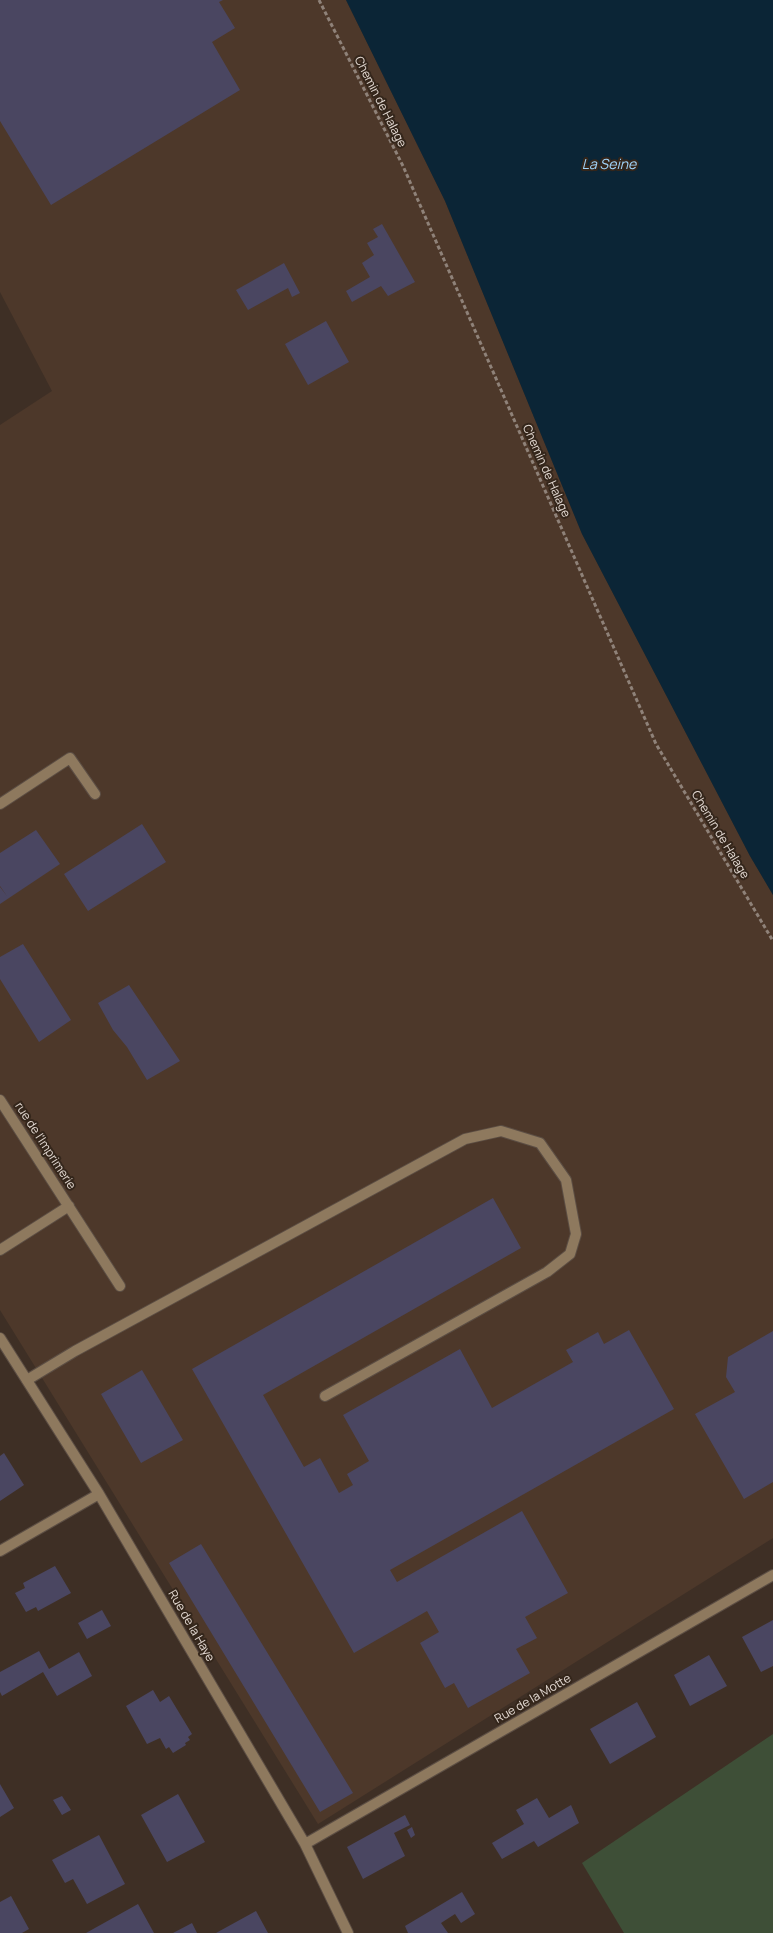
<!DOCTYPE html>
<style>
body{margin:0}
canvas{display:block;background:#3e2f25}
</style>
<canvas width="773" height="1933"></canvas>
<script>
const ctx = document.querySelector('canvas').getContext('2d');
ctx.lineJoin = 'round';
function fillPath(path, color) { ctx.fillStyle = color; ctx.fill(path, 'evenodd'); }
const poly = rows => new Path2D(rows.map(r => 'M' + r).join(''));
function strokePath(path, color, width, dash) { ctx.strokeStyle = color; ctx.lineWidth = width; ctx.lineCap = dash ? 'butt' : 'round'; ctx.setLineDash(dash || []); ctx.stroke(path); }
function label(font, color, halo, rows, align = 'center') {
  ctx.font = font + ' Manrope,sans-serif'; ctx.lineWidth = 4; ctx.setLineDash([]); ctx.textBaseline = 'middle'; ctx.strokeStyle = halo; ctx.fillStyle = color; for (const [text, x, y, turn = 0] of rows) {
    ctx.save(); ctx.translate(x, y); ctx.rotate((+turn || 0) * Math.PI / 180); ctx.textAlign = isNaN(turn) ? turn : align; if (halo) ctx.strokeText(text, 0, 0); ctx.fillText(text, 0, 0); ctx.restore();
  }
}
fillPath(poly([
 [0,0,346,0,445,201,582,534,750,856,773,895,773,1538,318,1824,0,1310,0,425,52,391,0,292]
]), '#4d382a');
fillPath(poly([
 [773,1734,773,1933,624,1933,582,1863]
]), '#3e4f37');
fillPath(poly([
 [346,0,773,0,773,895,750,856,582,534,445,201]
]), '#0b2536');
fillPath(poly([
 [0,0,223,0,219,2,235,28,212,42,240,90,51,205,0,121],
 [382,224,415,282,388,296,381,286,352,302,346,291,370,277,362,263,374,255,367,243,378,237,373,229],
 [284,263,300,293,292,297,288,288,248,310,236,290],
 [326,321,349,362,308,385,285,344],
 [142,824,166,862,88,911,64,874],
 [36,830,60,864,0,904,0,887,7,896,0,886,0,853],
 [23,944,71,1020,39,1042,0,979,0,957],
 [129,985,180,1061,147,1080,127,1047,113,1030,98,1003],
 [493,1198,521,1248,263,1395,304,1467,320,1458,339,1493,353,1485,347,1474,369,1461,343,1415,460,1349,492,1408,573,1362,566,1350,598,1332,604,1344,629,1330,674,1409,390,1570,397,1582,522,1511,568,1593,525,1617,537,1638,516,1649,530,1673,468,1708,454,1683,445,1688,420,1643,439,1632,427,1611,354,1653,192,1369],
 [773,1331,773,1482,744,1499,695,1414,735,1392,726,1377,728,1357],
 [142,1370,183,1440,141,1463,101,1394],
 [4,1453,24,1485,0,1501,0,1456],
 [201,1544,353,1793,320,1812,169,1563],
 [55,1566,71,1593,38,1611,36,1607,26,1612,15,1593,25,1588,23,1583],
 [102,1610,111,1626,87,1639,78,1623],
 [773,1620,773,1666,761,1672,742,1637],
 [39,1651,49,1669,79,1652,92,1676,57,1696,43,1672,2,1696,0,1692,0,1672],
 [709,1655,727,1686,690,1706,674,1675],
 [153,1690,160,1702,169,1696,192,1734,188,1737,190,1740,185,1743,186,1745,173,1753,169,1747,166,1749,160,1738,147,1744,126,1706],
 [637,1702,656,1737,610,1764,590,1729],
 [0,1784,14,1808,0,1817],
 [178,1794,205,1842,167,1862,141,1815],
 [62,1796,71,1810,62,1815,53,1800],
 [537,1798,549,1818,571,1805,579,1823,538,1847,534,1841,502,1859,492,1843,524,1824,516,1810],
 [405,1815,410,1825,394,1833,405,1856,363,1879,347,1847],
 [412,1827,415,1835,411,1838,407,1830],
 [99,1835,125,1884,87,1904,73,1879,65,1883,52,1860],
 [462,1892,475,1914,461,1923,455,1914,441,1923,448,1933,408,1933,405,1926],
 [11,1896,29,1929,22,1933,0,1933,0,1902],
 [138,1904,154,1933,86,1933],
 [256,1911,268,1933,216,1933],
 [192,1923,197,1933,173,1933]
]), '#4a4661');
const lane = poly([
 [27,1380,75,1351,465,1139,501,1131,540,1143,566,1180,576,1234,570,1254,547,1272,325,1396]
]);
const street = poly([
 [0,804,70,758,95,794],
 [0,1100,120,1286],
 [0,1250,69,1206],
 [0,1338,99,1494,305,1844,348,1933],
 [0,1551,99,1494],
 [305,1844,773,1575]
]);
strokePath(lane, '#5c4e44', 12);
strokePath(street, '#5c4e44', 12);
strokePath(poly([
 [319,0,403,166,656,744,773,941]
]), '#8f8279', 3, [4, 2.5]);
strokePath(lane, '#8e795e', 10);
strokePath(street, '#8e795e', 10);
label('12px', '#e4dad3', '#34261b', [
 ["Chemin de Halage",380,102,63],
 ["Chemin de Halage",546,471,66],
 ["Chemin de Halage",720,835,59],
 ["rue de l'Imprimerie",45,1146,57],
 ["Rue de la Haye",191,1626,60],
 ["Rue de la Motte",533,1699,-30]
]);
label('italic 14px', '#a0d4fa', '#34261b', [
 ["La Seine",609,165]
]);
</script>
